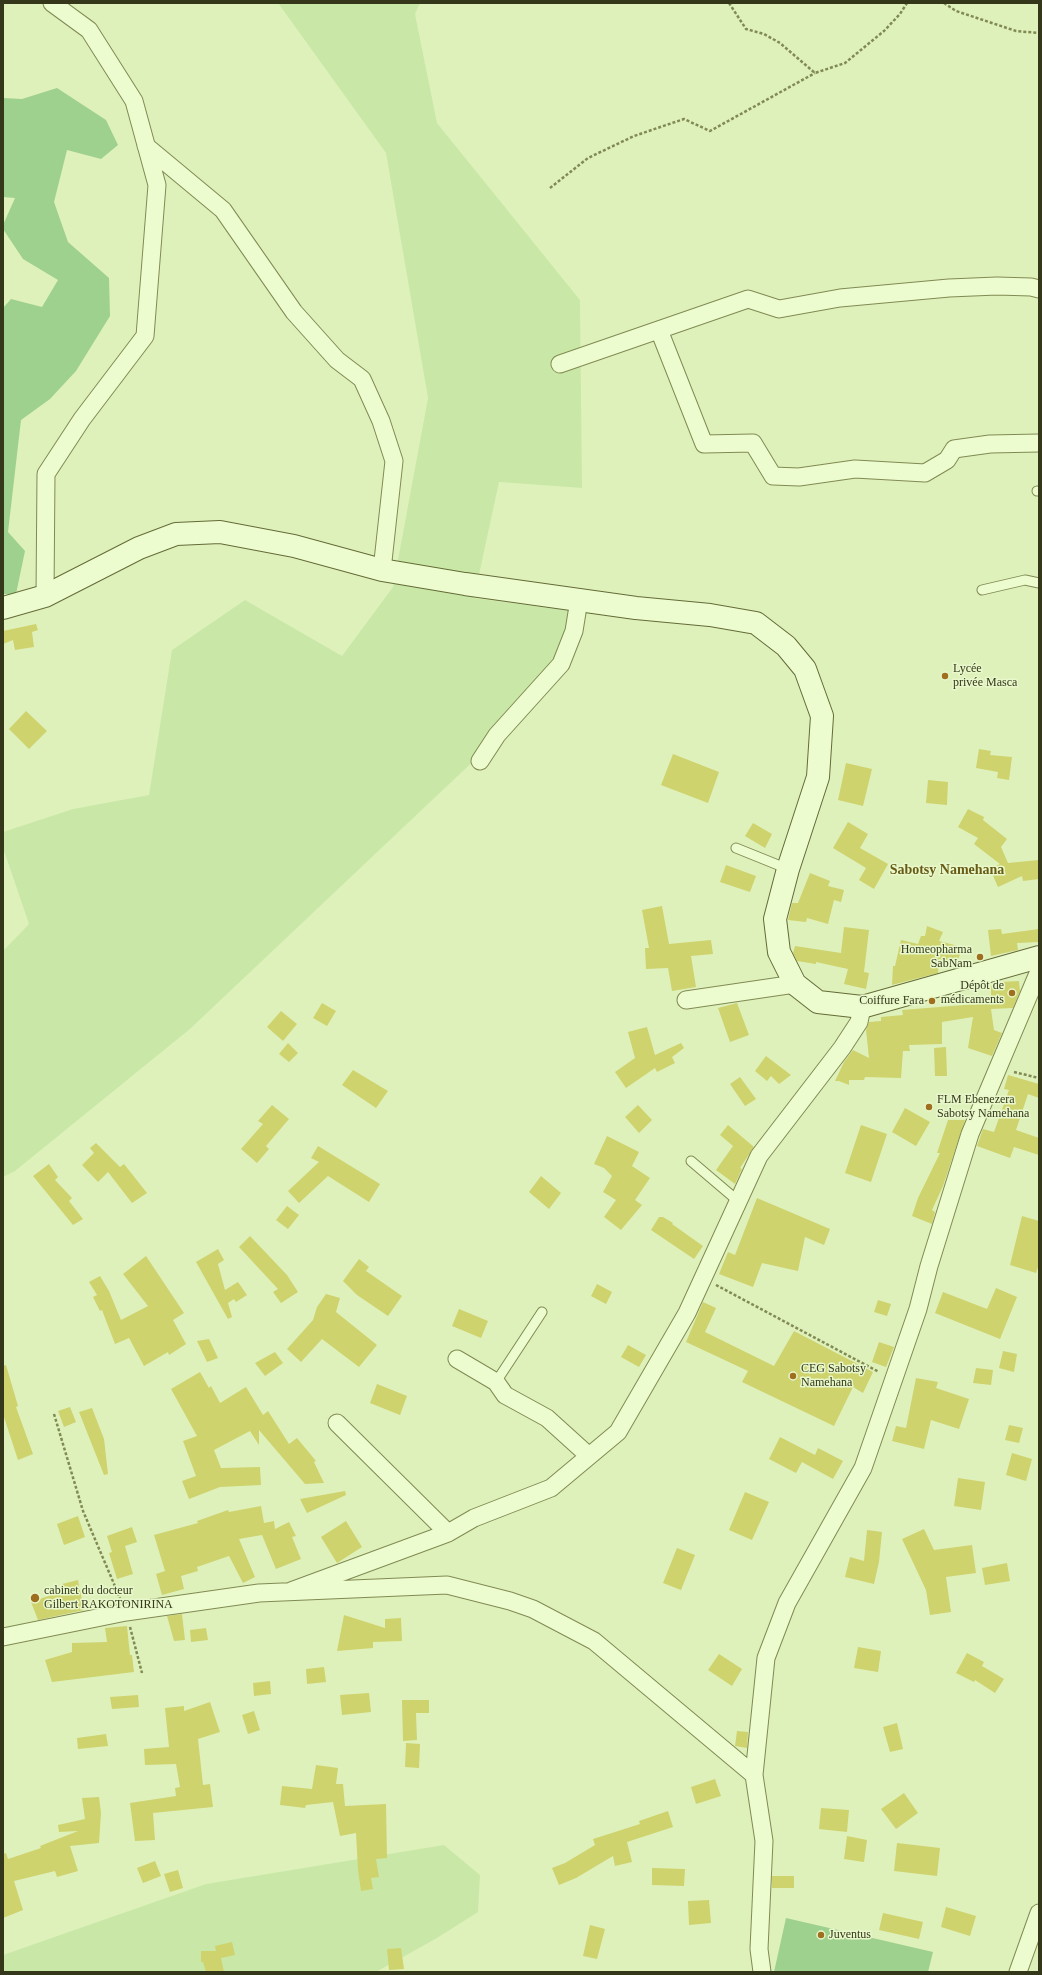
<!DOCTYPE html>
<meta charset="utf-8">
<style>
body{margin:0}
#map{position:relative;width:1042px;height:1975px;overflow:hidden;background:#dff1bb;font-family:Georgia,serif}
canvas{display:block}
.frame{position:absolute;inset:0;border:4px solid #34371a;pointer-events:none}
</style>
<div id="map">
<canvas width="1042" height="1975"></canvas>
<div class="frame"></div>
</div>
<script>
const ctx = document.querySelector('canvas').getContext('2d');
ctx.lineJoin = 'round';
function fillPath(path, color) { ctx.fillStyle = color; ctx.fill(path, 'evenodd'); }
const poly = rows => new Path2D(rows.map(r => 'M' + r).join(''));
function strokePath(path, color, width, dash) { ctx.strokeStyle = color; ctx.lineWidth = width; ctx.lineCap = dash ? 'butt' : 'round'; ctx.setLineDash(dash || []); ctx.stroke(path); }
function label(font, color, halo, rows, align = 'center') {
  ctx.font = font + ' Georgia,serif'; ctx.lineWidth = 3; ctx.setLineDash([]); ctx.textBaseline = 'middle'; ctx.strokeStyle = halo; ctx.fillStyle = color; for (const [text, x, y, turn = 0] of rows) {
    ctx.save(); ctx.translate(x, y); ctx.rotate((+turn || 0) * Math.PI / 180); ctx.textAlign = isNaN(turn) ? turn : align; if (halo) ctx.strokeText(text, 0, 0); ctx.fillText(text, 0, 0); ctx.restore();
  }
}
fillPath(poly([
 [278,3,420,3,415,14,437,123,580,300,582,488,499,482,474,598,578,612,580,640,518,719,190,1029,15,1171,3,1177,3,951,29,924,3,848,3,832,73,809,149,795,172,650,245,600,342,656,393,587,428,398,386,153],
 [444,1845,480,1875,478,1912,437,1938,376,1972,3,1972,3,1955,206,1884]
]), '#c9e8a7');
fillPath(poly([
 [57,88,106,120,118,145,101,159,67,150,54,202,68,242,109,278,110,316,76,371,50,399,21,420,8,532,25,551,16,594,3,594,3,308,11,299,42,307,58,280,23,259,3,229,3,225,15,198,3,197,3,98,22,99],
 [786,1918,933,1952,928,1972,774,1972]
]), '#9ed08e');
fillPath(poly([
 [36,624,38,630,32,632,34,647,15,650,13,640,3,644,3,631],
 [26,711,47,731,29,749,9,729],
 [979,749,991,751,990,755,1012,757,1009,780,997,778,998,772,976,768],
 [673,754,719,772,708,803,661,785],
 [846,763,872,769,863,806,838,800],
 [928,780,948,782,947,805,926,803],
 [968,809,984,817,983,820,1007,839,1001,847,1008,863,1039,860,1039,879,1023,881,1022,876,998,887,990,869,1000,864,974,844,978,838,958,827],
 [848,822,868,834,860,848,888,864,874,889,859,880,866,868,833,848],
 [753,823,772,834,765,848,745,836],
 [726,865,756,876,750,892,720,882],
 [810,873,830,881,828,886,844,890,841,902,834,900,828,924,807,918,806,922,788,920,792,903,798,903],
 [662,906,669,944,711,940,713,954,691,956,696,987,672,991,668,968,646,969,645,948,649,948,642,910],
 [927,926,943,932,939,941,962,947,957,964,939,959,938,973,892,985,893,966,895,966,901,940,918,944,921,936,925,936],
 [844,927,869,930,864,972,869,973,866,989,844,984,848,969,816,962,816,964,797,961,793,953,795,946,841,953],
 [1001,929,1002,934,1039,929,1039,942,1017,943,1018,950,991,956,988,930],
 [1019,981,1020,991,1013,1008,991,1009,994,1030,1002,1033,992,1056,968,1048,973,1017,942,1022,942,1044,909,1045,910,1051,903,1051,901,1078,865,1077,864,1080,849,1080,849,1085,839,1081,835,1081,844,1062,853,1050,869,1058,866,1030,869,1022,881,1021,881,1017,903,1015,902,1010,990,1003,991,1006,991,986,1000,985,1000,982],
 [322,1003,336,1011,327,1026,313,1018],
 [737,1003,749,1035,730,1042,718,1008],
 [281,1011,297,1024,283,1041,267,1027],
 [647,1027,655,1055,681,1043,684,1048,672,1057,675,1063,657,1072,655,1068,626,1088,615,1072,635,1058,628,1032],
 [288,1043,298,1053,289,1062,279,1054],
 [946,1047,947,1076,935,1076,934,1048],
 [766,1056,791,1075,779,1084,771,1076,767,1081,755,1071],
 [353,1070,388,1091,376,1108,342,1085],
 [1008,1075,1039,1084,1039,1098,1028,1094,1016,1130,1039,1138,1039,1155,1014,1147,1010,1158,977,1146,983,1129,994,1132,1009,1090,1004,1089],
 [740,1077,756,1099,745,1106,730,1084],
 [272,1105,289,1119,266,1146,269,1149,257,1163,241,1149,263,1124,258,1121],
 [638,1105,652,1120,639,1133,625,1117],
 [905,1108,930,1122,916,1146,892,1132],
 [948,1120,965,1120,943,1186,932,1210,935,1212,932,1224,912,1216,918,1198,940,1153,937,1153],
 [728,1125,754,1147,740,1168,742,1169,735,1184,716,1170,733,1146,720,1135],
 [861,1125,887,1134,871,1182,845,1173],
 [607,1136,639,1152,632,1166,650,1178,635,1200,642,1205,621,1230,604,1217,616,1200,603,1192,612,1176,604,1168,594,1164],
 [96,1143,120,1167,124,1164,147,1193,132,1203,108,1172,98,1182,82,1165,94,1153,90,1148],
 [318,1146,380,1184,369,1202,328,1176,299,1203,288,1191,319,1162,311,1158],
 [49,1164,58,1177,55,1180,72,1198,69,1201,83,1219,73,1225,33,1176],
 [541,1176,561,1193,549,1209,529,1192],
 [757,1198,830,1229,824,1245,805,1237,798,1271,762,1263,753,1287,719,1274,728,1252,735,1255],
 [287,1206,299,1215,288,1229,276,1220],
 [1022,1216,1039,1221,1039,1264,1036,1273,1010,1265],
 [659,1217,663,1217,673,1223,672,1224,703,1246,694,1259,651,1230],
 [250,1236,287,1275,298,1292,281,1303,273,1292,278,1289,239,1247],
 [218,1249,224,1260,218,1264,225,1290,238,1282,247,1295,236,1302,234,1299,228,1303,232,1317,228,1319,196,1262],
 [146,1256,184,1313,173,1320,186,1344,169,1355,168,1352,144,1366,129,1338,115,1344,102,1310,100,1311,93,1297,97,1295,89,1282,100,1276,109,1291,121,1320,148,1306,123,1274],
 [359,1259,369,1267,366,1271,402,1296,388,1316,357,1295,343,1281],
 [597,1284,612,1292,606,1304,591,1296],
 [996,1288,1017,1297,1000,1339,935,1313,943,1292,987,1309],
 [326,1294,340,1298,336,1312,377,1345,359,1367,322,1339,301,1362,287,1349,313,1320,317,1307],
 [878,1300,891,1304,887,1316,874,1312],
 [703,1302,716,1308,705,1332,774,1366,794,1331,873,1372,863,1393,853,1387,834,1426,742,1382,748,1371,686,1342],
 [459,1309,488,1321,481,1338,452,1326],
 [209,1339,218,1358,207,1362,197,1341],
 [879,1342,894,1347,886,1367,872,1362],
 [628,1345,646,1355,639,1367,621,1357],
 [1003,1351,1017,1354,1014,1372,999,1368],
 [275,1352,283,1363,265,1376,255,1363],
 [6,1365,18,1406,16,1407,33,1454,18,1460,3,1414,3,1366],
 [976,1368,993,1370,991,1385,973,1383],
 [200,1372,209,1388,211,1386,220,1403,246,1387,263,1415,268,1411,289,1444,297,1438,316,1461,314,1462,324,1483,305,1484,259,1430,259,1445,250,1431,214,1450,221,1468,260,1467,261,1485,220,1487,189,1499,182,1481,196,1476,183,1441,197,1436,171,1389],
 [916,1378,938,1382,936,1388,969,1399,959,1429,931,1420,924,1449,892,1441,896,1426,906,1428],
 [377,1384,407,1396,400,1415,370,1403],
 [70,1407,76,1422,64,1427,58,1411],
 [92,1408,104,1439,108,1474,104,1475,79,1412],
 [1009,1425,1023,1428,1019,1443,1005,1440],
 [780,1437,815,1455,818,1448,843,1461,833,1479,802,1462,796,1473,769,1459],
 [1012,1453,1032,1459,1026,1481,1006,1475],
 [958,1478,985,1482,981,1510,954,1506],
 [345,1491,346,1495,307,1513,300,1499],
 [745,1492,769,1502,752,1540,729,1530],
 [261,1506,264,1523,274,1521,275,1529,289,1522,296,1536,292,1537,301,1559,276,1569,262,1535,239,1539,255,1577,243,1583,229,1556,197,1567,198,1571,181,1576,184,1589,162,1595,156,1574,165,1571,154,1535,198,1523,197,1521,228,1510,229,1512],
 [78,1516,85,1537,64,1545,57,1524],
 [346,1521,362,1547,337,1563,321,1537],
 [132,1527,137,1542,125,1546,133,1574,117,1579,109,1553,112,1552,107,1536],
 [924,1529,934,1550,972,1545,976,1573,946,1577,951,1612,930,1615,926,1590,902,1539],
 [867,1530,882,1532,879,1562,874,1584,845,1577,850,1557,864,1561],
 [677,1548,695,1555,681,1590,663,1583],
 [1007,1563,1010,1581,985,1585,982,1568],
 [78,1580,84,1610,38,1620,31,1602,63,1591,62,1584],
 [182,1614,185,1640,174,1641,167,1616],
 [344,1615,385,1628,385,1619,401,1618,402,1641,373,1642,373,1648,337,1651],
 [127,1626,130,1655,132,1655,134,1672,52,1682,45,1660,72,1652,72,1643,107,1642,105,1628],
 [206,1628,208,1640,191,1642,190,1630],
 [858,1647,881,1651,878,1672,854,1668],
 [967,1653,984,1662,982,1666,1004,1679,995,1693,975,1680,974,1682,956,1673],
 [719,1654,742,1669,732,1686,708,1670],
 [324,1667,326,1682,307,1684,306,1669],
 [270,1681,271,1694,254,1696,253,1683],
 [369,1693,371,1712,342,1715,340,1695],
 [138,1695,139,1707,112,1709,110,1697],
 [402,1700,429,1700,429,1713,416,1713,417,1740,403,1741],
 [210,1702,220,1732,198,1739,203,1785,210,1784,213,1807,153,1813,155,1840,135,1841,130,1803,176,1796,175,1788,180,1787,176,1764,145,1765,144,1749,169,1747,165,1708,184,1706,184,1711],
 [254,1711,260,1730,248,1734,242,1715],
 [897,1723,903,1749,890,1752,883,1727],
 [737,1731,748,1732,747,1748,735,1746],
 [106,1734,108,1746,78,1749,77,1738],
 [406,1743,420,1744,419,1768,405,1767],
 [316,1765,338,1768,336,1784,343,1784,345,1806,386,1804,387,1858,376,1859,379,1877,371,1878,373,1889,361,1891,358,1870,356,1833,340,1836,333,1802,306,1805,305,1808,280,1805,282,1786,312,1789],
 [715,1779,721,1796,696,1804,691,1787],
 [904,1793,918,1813,896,1829,881,1809],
 [99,1797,101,1813,99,1843,70,1846,78,1871,57,1877,55,1871,14,1881,23,1910,3,1918,3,1854,6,1853,8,1859,41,1848,40,1846,78,1831,59,1832,58,1825,85,1819,82,1798],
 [821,1808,849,1810,847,1832,819,1829],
 [668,1811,673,1827,627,1842,632,1862,615,1866,613,1856,576,1878,559,1885,552,1868,565,1863,595,1845,593,1839,640,1824,639,1821],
 [847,1836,867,1840,864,1862,844,1859],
 [897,1843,940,1848,937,1876,894,1871],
 [155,1861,161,1876,143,1883,137,1868],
 [652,1868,685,1869,684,1886,652,1885],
 [178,1870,183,1888,170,1892,164,1874],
 [772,1876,794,1876,794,1888,772,1888],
 [709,1900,711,1923,689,1925,688,1901],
 [946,1907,976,1916,970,1936,941,1927],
 [883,1913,923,1922,919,1939,879,1930],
 [590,1925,605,1929,597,1959,583,1956],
 [232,1942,235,1955,221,1958,224,1972,206,1972,203,1962,201,1962,201,1951,216,1951,215,1946],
 [401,1948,404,1969,389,1970,387,1949]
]), '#ced36d');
const lane = poly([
 [1037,491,1039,491],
 [982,590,1025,580,1039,583],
 [736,848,788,869],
 [691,1161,738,1201],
 [496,1382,542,1312]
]);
const street = poly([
 [146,146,223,210,294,312,337,360,362,379,381,421,394,461,382,570],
 [659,330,704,444,753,443,773,476,799,477,855,469,925,473,947,460,954,449,990,444,1039,443],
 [560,364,748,299,779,309,840,298,949,288,997,286,1031,287,1039,289],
 [45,596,46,474,82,419,145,336,157,185,134,101,89,30,52,3],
 [480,761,497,735,561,664,574,631,579,600],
 [686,1000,795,984],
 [457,1359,496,1382,505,1395,547,1418,589,1456],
 [337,1423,448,1533],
 [291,1591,448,1533,474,1518,551,1488,618,1432,687,1313,759,1156,842,1048,859,1022,862,1007],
 [3,1637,126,1612,259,1593,447,1585,510,1601,533,1609,594,1641,754,1775],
 [762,1972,759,1949,764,1841,754,1775,766,1658,787,1603,863,1468,918,1309,929,1266,970,1134,1039,971],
 [1018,1972,1039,1913]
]);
const secondary = poly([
 [3,608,45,596,139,548,176,534,220,532,294,546,382,570,465,584,636,608,710,615,756,623,786,646,805,669,822,716,818,777,788,869,775,919,779,952,795,984,818,1002,862,1007,1039,957]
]);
strokePath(lane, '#818a53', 11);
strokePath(street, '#818a53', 19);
strokePath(secondary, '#646b37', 24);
strokePath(poly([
 [729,3,746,29,764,34,780,43,815,73,845,63,884,31,900,14,907,3],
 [944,3,956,11,1016,31,1039,33],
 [550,188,588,158,634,136,684,119,710,131,815,73],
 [1014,1072,1039,1078],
 [716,1285,879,1372],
 [54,1414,83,1511,120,1598],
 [130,1627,142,1673]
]), '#818a53', 2.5, [3, 2]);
strokePath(lane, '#ecfcce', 9);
strokePath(street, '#ecfcce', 17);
strokePath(secondary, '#ecfcce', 22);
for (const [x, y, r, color] of [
 [945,676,4,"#9e6f1e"],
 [980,957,4,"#9e6f1e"],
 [1012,993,4,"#9e6f1e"],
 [932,1001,4,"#9e6f1e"],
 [929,1107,4,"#9e6f1e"],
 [793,1376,4,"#9e6f1e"],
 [35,1598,5,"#9e6f1e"],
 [821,1935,4,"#9e6f1e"]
]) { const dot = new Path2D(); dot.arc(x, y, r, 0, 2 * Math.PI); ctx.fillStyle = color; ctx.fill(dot); strokePath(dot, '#e8f8cb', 1.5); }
label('12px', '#34371a', '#e8f8cb', [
 ["Lycée",953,669],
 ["privée Masca",953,683],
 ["Homeopharma",972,950,"right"],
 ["SabNam",972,964,"right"],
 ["Dépôt de",1004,986,"right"],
 ["médicaments",1004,1000,"right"],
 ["Coiffure Fara",924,1001,"right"],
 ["FLM Ebenezera",937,1100],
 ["Sabotsy Namehana",937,1114],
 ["CEG Sabotsy",801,1369],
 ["Namehana",801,1383],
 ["cabinet du docteur",44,1591],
 ["Gilbert RAKOTONIRINA",44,1605],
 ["Juventus",829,1935]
], 'left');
label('bold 14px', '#685b15', '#e8f8cb', [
 ["Sabotsy Namehana",947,870]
]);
</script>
